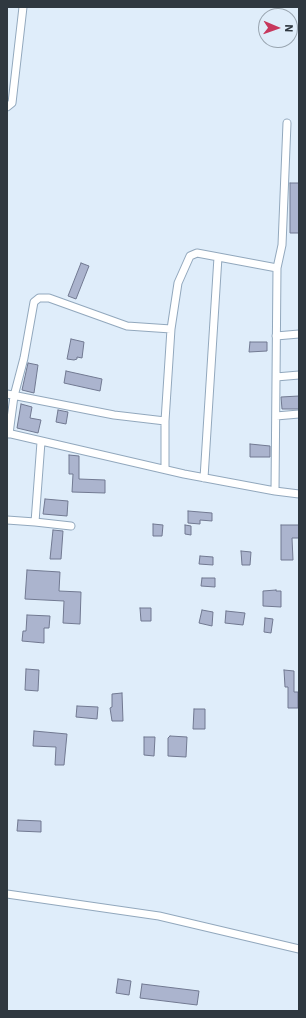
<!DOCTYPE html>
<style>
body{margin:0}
#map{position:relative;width:306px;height:1018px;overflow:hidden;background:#dfedfa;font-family:"IBM Plex Sans",sans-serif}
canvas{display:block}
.frame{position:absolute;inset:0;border:8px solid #2f3840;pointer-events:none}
.north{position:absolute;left:258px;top:8px;width:40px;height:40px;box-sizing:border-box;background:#dfedfa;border:1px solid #99a5b0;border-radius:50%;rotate:92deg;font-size:11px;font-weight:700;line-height:16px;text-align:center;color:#2f3840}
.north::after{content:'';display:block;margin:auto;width:14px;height:18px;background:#c7385d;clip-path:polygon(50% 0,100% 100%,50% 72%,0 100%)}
</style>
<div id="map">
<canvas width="306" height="1018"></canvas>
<div class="frame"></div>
<div class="north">N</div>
</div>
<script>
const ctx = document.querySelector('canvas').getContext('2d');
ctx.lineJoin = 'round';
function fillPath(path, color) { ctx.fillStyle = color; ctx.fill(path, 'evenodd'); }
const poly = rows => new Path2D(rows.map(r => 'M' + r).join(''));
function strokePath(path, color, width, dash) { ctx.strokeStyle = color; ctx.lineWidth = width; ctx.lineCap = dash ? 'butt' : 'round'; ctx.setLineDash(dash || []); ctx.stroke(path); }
const building = poly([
 [290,183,299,183,299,233,290,233,290,183],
 [81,263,89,266,76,299,68,296,81,263],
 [71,339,84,342,82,358,77,357,77,359,74,360,67,359,71,339],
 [250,342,267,342,267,351,249,352,250,342],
 [28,363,38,365,34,393,22,390,28,363],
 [66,371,102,379,100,391,64,383,66,371],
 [299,396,299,409,282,409,281,397,299,396],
 [21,404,32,407,30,418,41,420,38,433,17,428,21,404],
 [58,410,68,412,66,424,56,422,58,410],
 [250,444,270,446,270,457,250,457,250,444],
 [69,455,79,456,79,479,105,480,105,493,72,492,73,474,69,474,69,455],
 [45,499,68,501,67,516,43,514,45,499],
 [188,511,212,513,212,521,200,520,200,524,188,523,188,511],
 [153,524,163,525,162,536,153,536,153,524],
 [185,525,191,526,191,535,185,534,185,525],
 [281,525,299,525,299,538,292,538,293,560,281,560,281,525],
 [53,530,63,531,61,559,50,559,53,530],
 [241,551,251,552,250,565,242,565,241,551],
 [200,556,213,557,213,565,199,564,200,556],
 [27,570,60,572,59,591,81,592,80,624,63,623,64,601,25,599,27,570],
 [202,578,215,578,215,587,201,586,202,578],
 [276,590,276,591,281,591,281,607,263,606,263,591,276,590],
 [140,608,151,608,151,621,141,621,140,608],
 [202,610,213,612,212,626,199,623,202,610],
 [226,611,245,613,243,625,225,623,226,611],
 [27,615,50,616,49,628,44,628,44,643,22,641,23,631,26,631,27,615],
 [265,618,273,619,271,633,264,632,265,618],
 [26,669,39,670,38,691,25,690,26,669],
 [284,670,294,671,294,692,298,692,298,708,288,708,288,687,285,687,284,670],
 [122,693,123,721,112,721,110,708,112,707,112,694,122,693],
 [77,706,98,707,97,719,76,717,77,706],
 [194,709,205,709,205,729,193,729,194,709],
 [34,731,67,734,64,765,55,765,56,747,33,746,34,731],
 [170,736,187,737,186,757,168,756,168,738,170,736],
 [144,737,155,737,154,756,144,755,144,737],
 [18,820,41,821,41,832,17,831,18,820],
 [118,979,131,981,129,995,116,993,118,979],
 [142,984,199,991,197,1005,140,998,142,984]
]);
fillPath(building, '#abb4ce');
strokePath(building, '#717991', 1);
const street = poly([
 [7,107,12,103,23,7],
 [287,123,282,245,277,268,275,491,299,494],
 [276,336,299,334],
 [276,377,299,375],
 [7,394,114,415,165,421],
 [276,416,299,414],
 [7,433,184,474,275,491],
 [9,434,14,396,24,358,34,302,39,298,49,298,127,326,171,329],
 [165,468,165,421,171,329,178,283,190,256,197,253,277,268],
 [204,478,218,257],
 [7,520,35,522,41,442],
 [35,522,71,526],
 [7,894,159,916,299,949]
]);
strokePath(street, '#92a8bd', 9);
strokePath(street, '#fff', 7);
</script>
